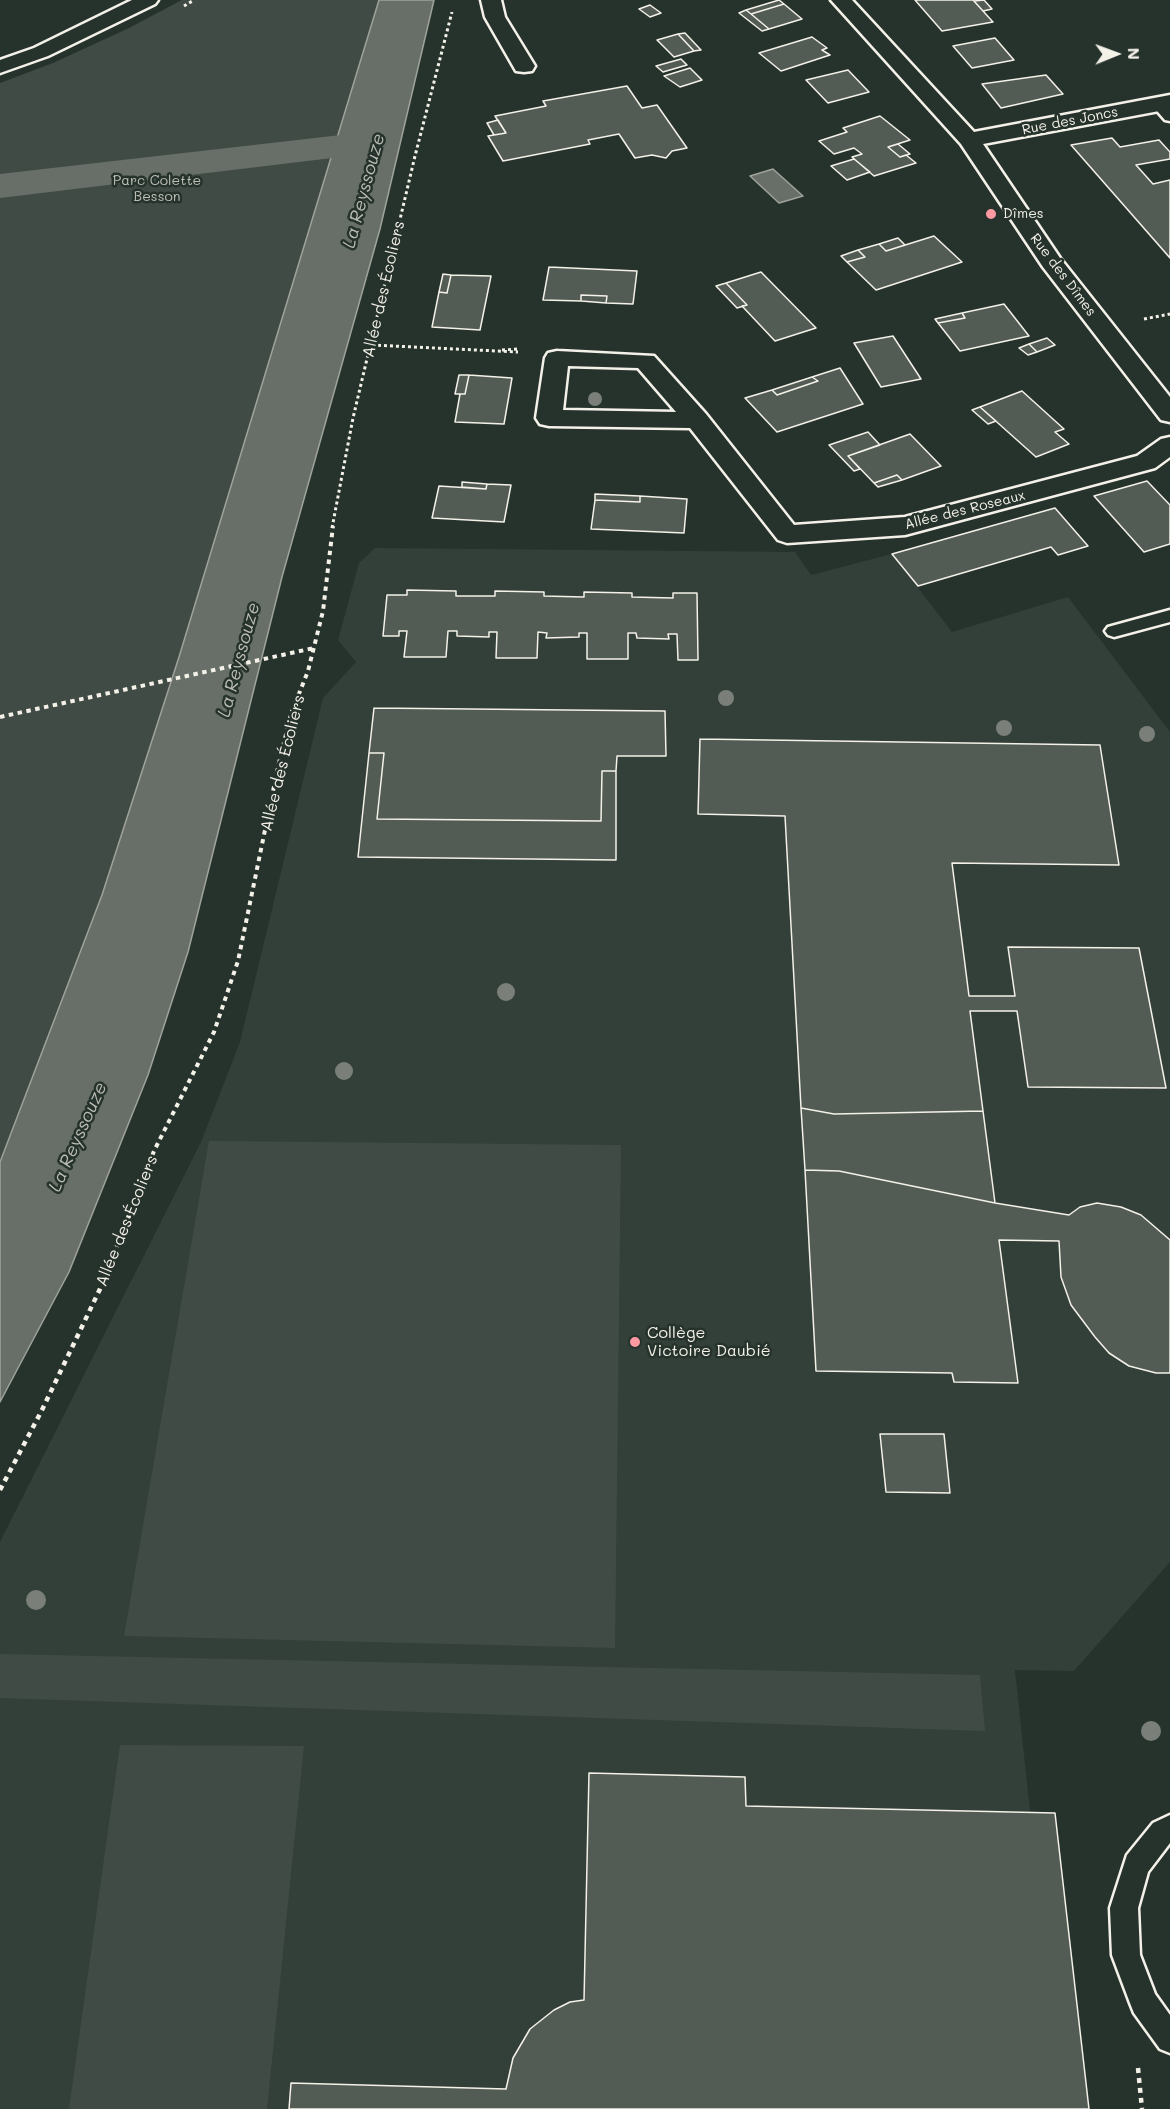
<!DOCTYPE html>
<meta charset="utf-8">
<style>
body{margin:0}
#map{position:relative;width:1170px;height:2109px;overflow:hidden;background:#26332d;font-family:Mali,sans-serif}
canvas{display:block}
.north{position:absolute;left:1086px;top:24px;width:60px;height:60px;-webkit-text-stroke:4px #26332d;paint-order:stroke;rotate:89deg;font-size:16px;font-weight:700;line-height:24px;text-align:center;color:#f4f1e8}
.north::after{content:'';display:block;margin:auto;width:21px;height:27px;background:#f4f1e8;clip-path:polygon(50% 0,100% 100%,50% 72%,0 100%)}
</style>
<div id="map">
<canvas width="1170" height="2109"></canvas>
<div class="north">N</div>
</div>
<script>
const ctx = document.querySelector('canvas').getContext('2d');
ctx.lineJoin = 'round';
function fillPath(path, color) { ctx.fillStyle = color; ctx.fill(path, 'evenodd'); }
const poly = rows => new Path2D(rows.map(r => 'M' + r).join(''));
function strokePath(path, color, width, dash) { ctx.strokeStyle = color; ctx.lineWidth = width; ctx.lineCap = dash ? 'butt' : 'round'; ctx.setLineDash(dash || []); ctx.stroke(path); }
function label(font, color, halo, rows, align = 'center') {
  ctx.font = font + ' Mali,sans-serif'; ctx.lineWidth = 5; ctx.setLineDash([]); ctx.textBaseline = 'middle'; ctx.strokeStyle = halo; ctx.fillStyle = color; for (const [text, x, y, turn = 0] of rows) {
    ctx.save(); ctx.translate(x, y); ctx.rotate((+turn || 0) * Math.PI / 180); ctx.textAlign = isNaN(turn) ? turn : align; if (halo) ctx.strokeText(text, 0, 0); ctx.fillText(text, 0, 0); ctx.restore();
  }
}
fillPath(poly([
 [375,548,795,552,811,575,892,554,952,632,1068,597,1170,732,1170,1562,1074,1671,1015,1670,1030,1811,1055,1813,1089,2109,0,2109,0,1542,201,1142,240,1042,323,698,356,662,338,640,359,563]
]), '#333f39');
fillPath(poly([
 [182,0,379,0,179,657,102,895,0,1162,0,83,53,63,127,29],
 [209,1141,621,1145,615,1648,124,1636],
 [0,1654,980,1675,985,1731,0,1698],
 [120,1745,304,1746,267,2109,69,2109]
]), '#414b45');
const water = poly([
 [379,0,434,0,380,229,282,577,188,952,148,1075,69,1272,0,1402,0,1162,102,895,179,657,379,0],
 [773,169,803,196,779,203,750,176,773,169]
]);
fillPath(water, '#676f68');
strokePath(water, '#9fa39b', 1.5);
fillPath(poly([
 [376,131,390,135,395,143,390,151,0,198,0,174,376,131]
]), '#676f68');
const building = poly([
 [779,0,784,4,751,14,746,10,779,0],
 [915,0,973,0,993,22,942,31,915,0],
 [984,0,992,9,983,11,974,1,984,0],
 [784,4,802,19,769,29,751,14,784,4],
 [650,5,661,13,650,17,639,9,650,5],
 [746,10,751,14,769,29,762,31,739,13,746,10],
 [685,33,701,50,694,51,678,34,685,33],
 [678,34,694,51,674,57,657,40,678,34],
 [812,37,827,48,822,50,830,55,781,71,759,53,812,37],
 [995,38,1014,60,972,68,953,46,995,38],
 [681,59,687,65,663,72,656,66,681,59],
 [690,68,702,80,680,87,664,76,690,68],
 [848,70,869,92,828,103,806,80,848,70],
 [1046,75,1063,94,1001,108,982,84,1046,75],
 [627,86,642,108,657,105,687,148,672,151,666,158,652,155,635,158,619,134,588,140,590,144,503,161,488,136,506,133,495,116,546,106,543,101,627,86],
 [880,116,910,140,888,147,900,157,906,155,916,163,874,176,852,157,862,154,854,148,834,154,819,141,847,132,843,128,880,116],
 [498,120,506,133,494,135,487,123,498,120],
 [1112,138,1120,147,1159,140,1170,152,1170,159,1136,165,1153,184,1170,180,1170,258,1071,145,1112,138],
 [898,144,910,154,900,157,888,147,898,144],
 [854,159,870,172,847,180,831,166,854,159],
 [934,236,962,262,876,290,847,262,865,257,858,250,879,244,886,251,934,236],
 [898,238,905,245,886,251,879,244,898,238],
 [858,250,865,257,847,262,841,256,858,250],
 [549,267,637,271,633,304,606,303,607,296,581,295,581,301,543,300,549,267],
 [761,272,816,328,775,341,742,306,747,305,726,283,761,272],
 [443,274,451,275,447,293,439,292,443,274],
 [451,275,491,276,480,330,432,327,439,292,447,293,451,275],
 [726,283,747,305,737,308,716,286,726,283],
 [581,295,607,296,606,303,581,301,581,295],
 [1004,304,1029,336,960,351,938,323,965,318,962,313,1004,304],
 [962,313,965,318,938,323,935,319,962,313],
 [893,336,921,379,881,387,854,343,893,336],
 [1047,338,1055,345,1037,352,1029,344,1047,338],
 [1029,344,1037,352,1028,355,1019,348,1029,344],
 [840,368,863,404,777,432,745,398,772,390,777,395,818,381,812,377,840,368],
 [459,375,469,375,465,394,455,394,459,375],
 [469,375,512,378,504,424,455,422,460,394,465,394,469,375],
 [812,377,818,381,777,395,772,390,812,377],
 [1022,391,1064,429,1055,432,1069,444,1036,457,980,407,1022,391],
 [980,407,996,421,988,424,972,410,980,407],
 [868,432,880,445,848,456,860,469,854,471,829,445,868,432],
 [910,434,941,466,902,480,897,475,874,483,848,456,910,434],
 [897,475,902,480,878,487,874,483,897,475],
 [1147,481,1170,505,1170,544,1144,552,1094,496,1147,481],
 [462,482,487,484,486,489,462,487,462,482],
 [487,484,511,485,504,522,432,518,439,486,486,489,487,484],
 [595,494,640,496,640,502,595,500,595,494],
 [640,496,687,499,684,533,591,529,595,500,640,502,640,496],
 [1055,508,1088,546,1058,555,1051,547,918,586,892,554,1055,508],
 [407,590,456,591,456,596,495,596,495,591,544,592,544,596,584,597,584,592,632,593,632,597,673,598,673,593,697,593,698,660,678,660,677,634,668,634,669,639,637,638,636,633,628,633,628,659,587,659,587,633,579,633,579,637,546,638,547,633,538,632,537,658,496,658,497,632,489,632,489,637,457,636,457,631,448,631,446,657,404,657,407,631,399,631,399,636,383,636,387,595,407,595,407,590],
 [374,708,665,711,666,756,617,756,616,771,602,771,601,821,377,819,384,753,369,753,374,708],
 [700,739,1100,745,1119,865,952,863,969,996,1015,996,1008,947,1139,948,1166,1088,1028,1087,1017,1011,970,1011,983,1111,834,1114,801,1108,785,816,698,814,700,739],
 [369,753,384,753,377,819,601,821,602,771,616,771,616,860,358,857,369,753],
 [801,1108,834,1114,983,1111,995,1203,839,1171,805,1170,801,1108],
 [805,1170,839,1171,995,1203,1069,1215,1080,1207,1097,1203,1121,1207,1141,1215,1170,1240,1170,1373,1156,1373,1129,1366,1109,1353,1095,1337,1071,1305,1061,1277,1059,1241,999,1240,1018,1383,954,1382,952,1373,816,1371,805,1170],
 [880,1434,944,1434,950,1493,886,1492,880,1434],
 [589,1773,745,1777,746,1806,1055,1813,1089,2109,289,2109,291,2083,506,2089,513,2058,530,2029,554,2010,570,2002,584,2000,589,1773]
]);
fillPath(building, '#525c55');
strokePath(building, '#f4f1e8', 1.5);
const lane = poly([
 [1158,100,1163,101,1170,109,1170,121,1165,120,1151,104,1158,100],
 [1170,610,1170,622,1114,637,1108,635,1105,631,1108,627,1170,610],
 [1170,1815,1170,1843,1148,1872,1138,1908,1140,1955,1155,1994,1170,2015,1170,2053,1160,2049,1134,2013,1130,2003,1112,1955,1110,1908,1127,1855,1153,1823,1170,1815]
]);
const street = poly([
 [481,0,501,0,505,17,535,66,532,71,524,72,516,71,485,17,481,0],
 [831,0,852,0,974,132,1170,95,1170,109,983,144,1060,258,1170,397,1170,422,1161,420,1043,267,961,144,831,0],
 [557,351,654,356,706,414,794,525,905,517,1137,456,1161,439,1170,437,1170,457,1155,468,905,535,787,543,778,540,690,428,549,426,540,424,536,418,545,358,548,353,557,351],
 [568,366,638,368,676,412,563,410,568,366]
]);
const primary = poly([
 [132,0,158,0,155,4,48,56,0,73,0,60,34,48,132,0]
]);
strokePath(lane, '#f4f1e8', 5);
strokePath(street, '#f4f1e8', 5);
strokePath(primary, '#f4f1e8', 5);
strokePath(poly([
 [184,6,194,0],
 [1144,319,1170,314],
 [372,345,518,352],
 [502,350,518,349],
 [332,528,353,418,415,156,452,12]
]), '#f4f1e8', 3, [3, 3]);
strokePath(poly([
 [0,717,314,648],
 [129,1214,154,1151,214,1032,238,961,278,767,291,714,308,671,323,611,333,526]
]), '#f4f1e8', 4, [4.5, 4.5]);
strokePath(poly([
 [0,1490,42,1410,100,1289,130,1213],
 [1138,2068,1142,2109]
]), '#f4f1e8', 4.5, [5, 5]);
fillPath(lane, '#26332d');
fillPath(street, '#26332d');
fillPath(primary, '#26332d');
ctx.fillStyle = '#7a8079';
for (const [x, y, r] of [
 [595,399,7],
 [726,698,8],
 [1004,728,8],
 [1147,734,8],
 [506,992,9],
 [344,1071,9],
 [36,1600,10],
 [1151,1731,10]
]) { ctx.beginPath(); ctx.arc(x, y, r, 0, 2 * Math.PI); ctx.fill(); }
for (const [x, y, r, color] of [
 [991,214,6,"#ff9aa2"],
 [635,1342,6,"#ff9aa2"]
]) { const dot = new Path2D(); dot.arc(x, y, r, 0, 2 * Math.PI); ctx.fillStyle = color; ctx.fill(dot); strokePath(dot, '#26332d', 2); }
label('14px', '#f4f1e8', '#26332d', [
 ["Rue des Joncs",1070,121,-11],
 ["Rue des Dîmes",1063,275,53],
 ["Allée des Roseaux",965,510,-14]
]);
label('14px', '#bebfb7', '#26332d', [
 ["Parc Colette",157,181],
 ["Besson",157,197]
]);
label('14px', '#f4f1e8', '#26332d', [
 ["Dîmes",1003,214]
], 'left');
label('16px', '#f4f1e8', '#26332d', [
 ["Allée des Écoliers",384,289,-77],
 ["Allée des Écoliers",283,763,-76],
 ["Allée des Écoliers",127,1221,-68]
]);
label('16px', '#f4f1e8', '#26332d', [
 ["Collège",647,1333],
 ["Victoire Daubié",647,1351]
], 'left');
label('italic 18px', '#bcbdb5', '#26332d', [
 ["La Reyssouze",364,191,-75],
 ["La Reyssouze",239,660,-75],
 ["La Reyssouze",78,1137,-66]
]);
</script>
